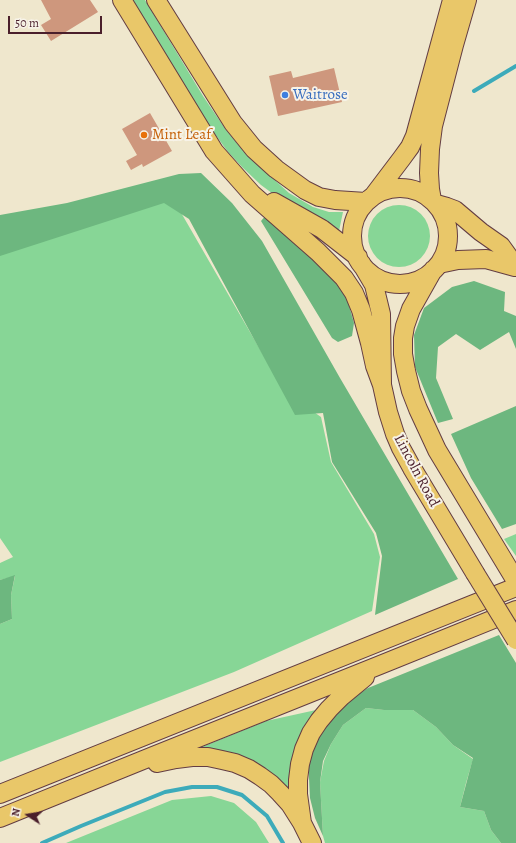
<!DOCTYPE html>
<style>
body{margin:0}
#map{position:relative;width:516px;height:843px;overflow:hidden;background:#efe7cd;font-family:Alegreya,serif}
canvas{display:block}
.north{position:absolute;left:8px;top:795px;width:40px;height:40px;-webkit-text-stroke:3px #f7f3e8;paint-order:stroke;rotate:282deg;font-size:11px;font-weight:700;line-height:16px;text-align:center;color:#4a1f2b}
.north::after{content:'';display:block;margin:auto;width:14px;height:18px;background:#4a1f2b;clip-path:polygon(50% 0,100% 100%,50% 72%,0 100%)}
.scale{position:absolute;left:8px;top:16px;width:94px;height:18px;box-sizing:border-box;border:2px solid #4a1f2b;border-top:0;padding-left:5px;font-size:12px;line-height:14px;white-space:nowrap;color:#4a1f2b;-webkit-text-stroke:3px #f7f3e8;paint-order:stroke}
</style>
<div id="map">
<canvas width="516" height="843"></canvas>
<div class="north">N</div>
<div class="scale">50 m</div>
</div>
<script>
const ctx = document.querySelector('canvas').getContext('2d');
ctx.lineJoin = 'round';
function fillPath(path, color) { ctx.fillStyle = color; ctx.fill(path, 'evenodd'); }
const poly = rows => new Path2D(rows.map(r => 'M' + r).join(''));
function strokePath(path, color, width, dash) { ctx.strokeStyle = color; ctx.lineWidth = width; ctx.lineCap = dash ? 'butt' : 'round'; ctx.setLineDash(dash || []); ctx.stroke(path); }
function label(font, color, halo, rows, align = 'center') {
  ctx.font = font + ' Alegreya,serif'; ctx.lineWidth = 4; ctx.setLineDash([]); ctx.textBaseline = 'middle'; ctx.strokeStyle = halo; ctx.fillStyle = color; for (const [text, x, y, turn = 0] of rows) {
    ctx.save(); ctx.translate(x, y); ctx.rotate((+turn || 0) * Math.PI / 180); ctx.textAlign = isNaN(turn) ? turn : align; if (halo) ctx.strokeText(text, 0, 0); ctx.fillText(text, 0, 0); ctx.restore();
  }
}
fillPath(poly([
 [133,0,145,0,203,96,226,130,245,153,289,193,313,207,329,212,343,212,339,231,280,199,261,185,242,167,228,152,212,130],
 [172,197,284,391,321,417,331,462,374,534,380,557,372,611,234,672,0,762,0,624,12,619,11,595,15,576,0,580,0,563,13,557,0,538,0,240],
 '368 236a31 31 0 1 1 62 0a31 31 0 1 1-62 0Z',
 [516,534,516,556,504,539],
 [366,708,384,710,413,710,436,727,453,745,473,759,466,783,460,807,484,811,491,830,501,843,325,843,323,836,320,782,324,761,331,744,343,725],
 [316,710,302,735,293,799,197,749,266,721],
 [211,796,234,803,256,822,269,843,66,843,172,800]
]), '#87d696');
fillPath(poly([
 [201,173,232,203,262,241,340,378,458,579,375,615,382,556,376,533,332,462,323,413,295,415,189,219,164,203,0,256,0,215,67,203,179,174],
 [267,214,344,288,354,323,352,336,338,342,332,338,261,221],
 [474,281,505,292,504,311,516,316,516,349,509,332,480,350,456,334,438,347,436,378,453,419,438,423,415,367,414,335,424,308,452,287],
 [516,406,516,524,502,529,471,478,451,434],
 [15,575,11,595,12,619,0,624,0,580],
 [499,635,516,663,516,843,501,843,491,830,484,811,460,807,473,758,453,745,436,727,413,710,384,710,366,708,343,725,331,744,323,761,320,782,323,836,315,818,310,798,309,778,309,763,312,744,321,730,351,699,368,688]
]), '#6db77f');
strokePath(poly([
 [474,91,516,66],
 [42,843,81,826,165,792,192,787,217,787,242,795,267,816,283,843]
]), '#3dabba', 4);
fillPath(poly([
 [41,0,90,0,98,12,51,41,41,25,51,19],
 [334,68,342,102,278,116,269,76,291,71,293,78],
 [150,113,172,151,143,167,142,164,131,170,126,161,137,155,122,129]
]), '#ce977d');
const highway = poly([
 [122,0,214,151,252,194,318,252,344,278,354,293,361,310,370,343,375,366,382,385],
 [156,0,233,123,254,149,276,169,305,190,319,197,335,200,366,202],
 '352 236a48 48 0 1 1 96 0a48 48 0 1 1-96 0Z',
 [374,195,402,158,410,147,415,136,452,0],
 [432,200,430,189,429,173,430,149,433,126,454,45,467,0],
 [274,202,322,229,358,257],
 [436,204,447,207,455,210,481,232,501,246,516,267],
 [361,263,374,285,381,314,382,385,388,412,395,434,401,448,412,468,475,573],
 [439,264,458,260,486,259,515,267],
 [433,270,411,309,405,326,403,338,403,354,406,371,411,391,418,409,437,450,516,581],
 [157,763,176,759,192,757,208,757,222,760,235,763,249,769,260,776,271,784,280,793,290,804,302,823],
 [0,794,516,587],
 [0,818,153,756,380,665,516,610],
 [312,843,302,823,298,794,298,780,300,764,304,749,311,733,319,721,329,709,342,696,365,677]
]);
strokePath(highway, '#633d43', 20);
strokePath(highway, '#e9c769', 18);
const highwayBridge = poly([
 [475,573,516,640]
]);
strokePath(highwayBridge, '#633d43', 20, []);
strokePath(highwayBridge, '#e9c769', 18);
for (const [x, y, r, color] of [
 [285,95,4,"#3f7fe0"],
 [144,135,4,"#e8710a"]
]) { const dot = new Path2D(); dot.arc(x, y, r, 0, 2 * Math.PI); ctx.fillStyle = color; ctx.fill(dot); strokePath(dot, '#f7f3e8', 1.5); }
label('15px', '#366cbe', '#f7f3e8', [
 ["Waitrose",293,95]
], 'left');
label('15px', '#c56008', '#f7f3e8', [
 ["Mint Leaf",152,135]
], 'left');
label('15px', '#4a1f2b', '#f7f3e8', [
 ["Lincoln Road",416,471,62]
]);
</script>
